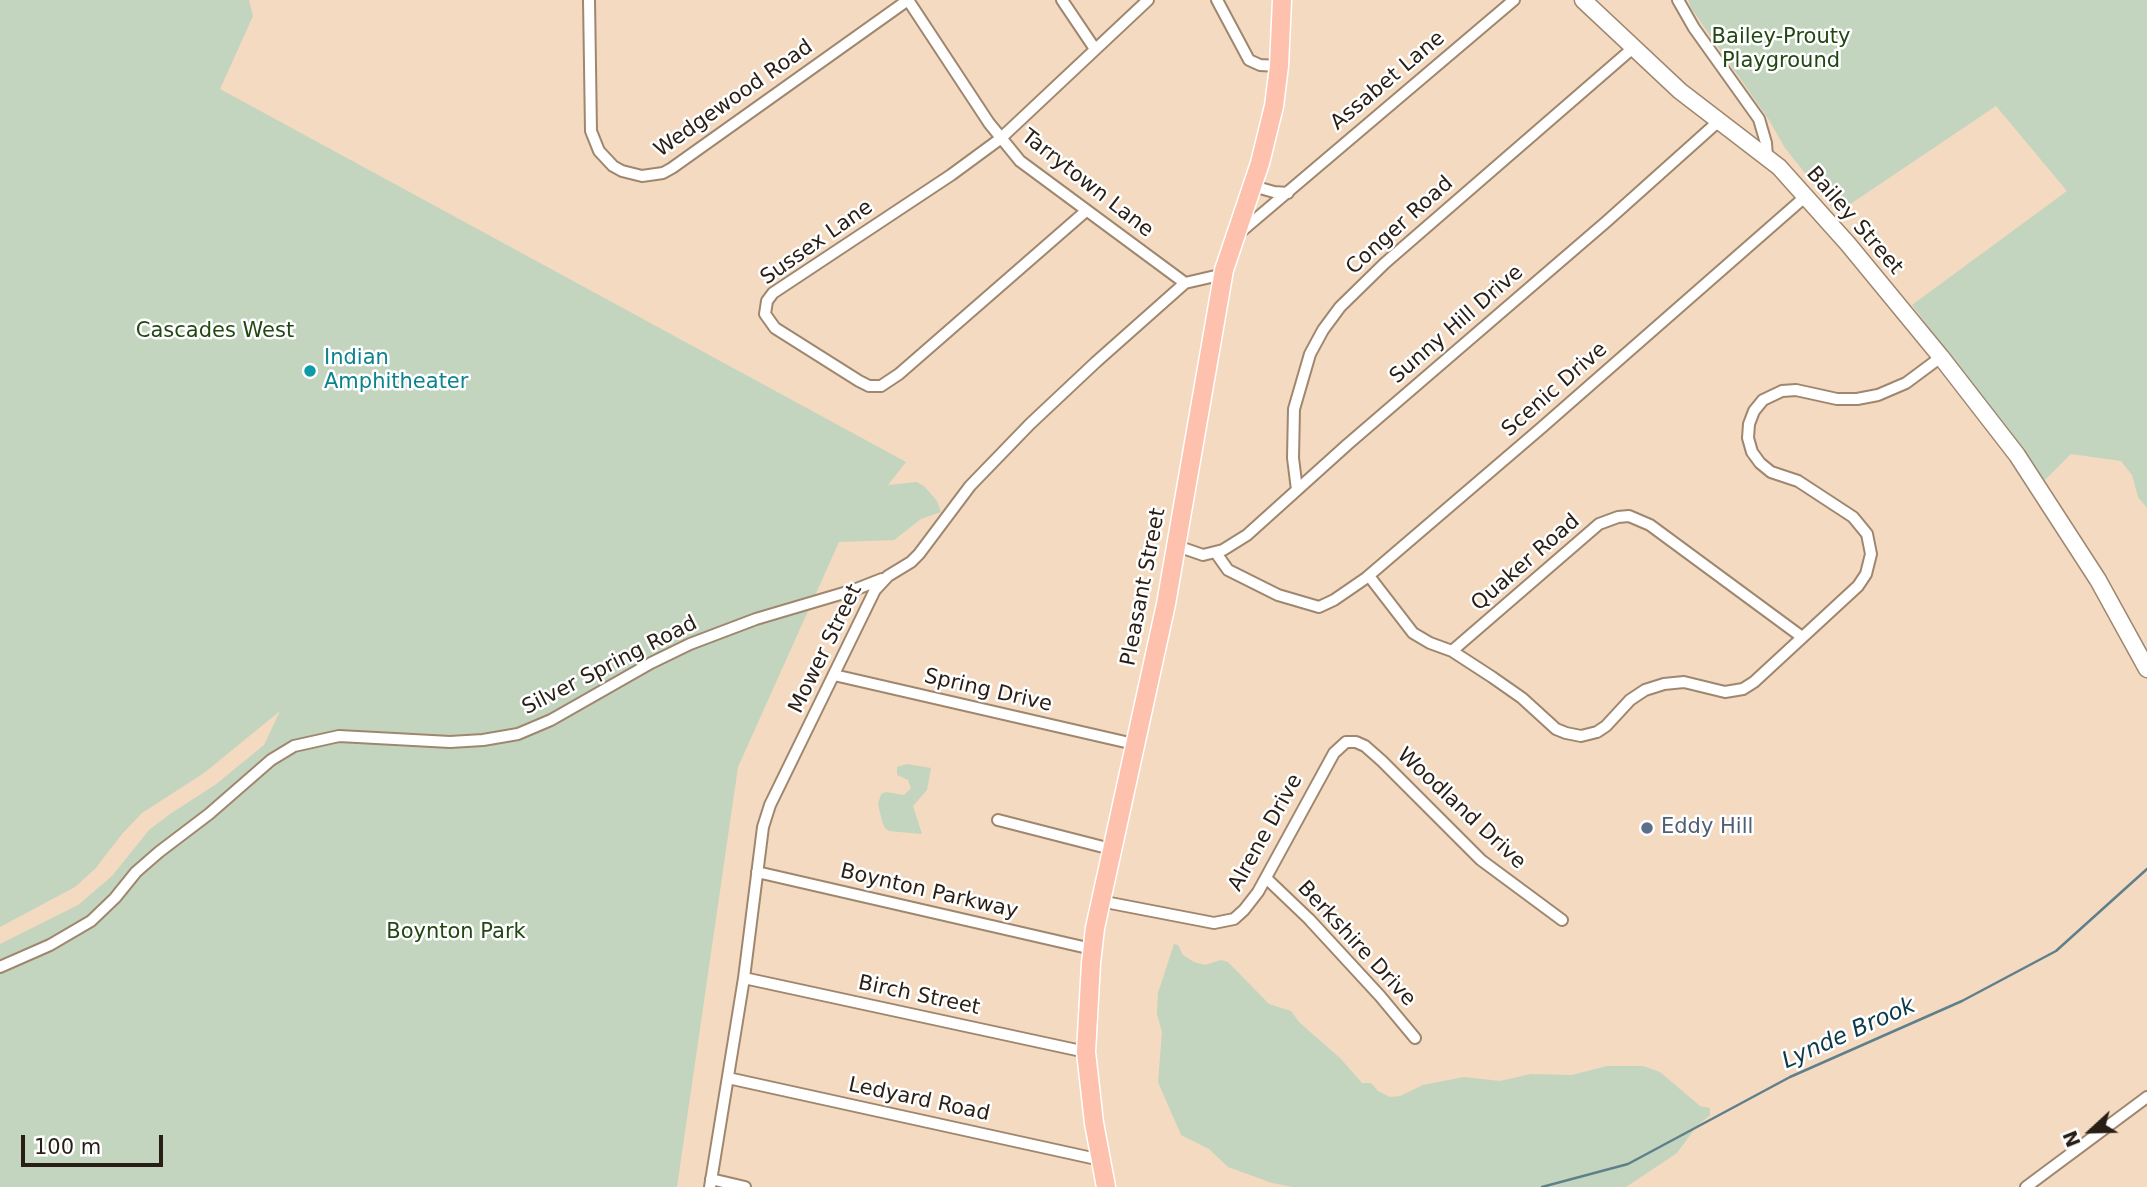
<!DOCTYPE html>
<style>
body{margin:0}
#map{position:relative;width:2147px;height:1187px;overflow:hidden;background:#f3dac0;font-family:"DejaVu Sans",sans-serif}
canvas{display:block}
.north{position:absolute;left:2056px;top:1096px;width:70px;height:70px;-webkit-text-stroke:5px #fff;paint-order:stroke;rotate:248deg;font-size:19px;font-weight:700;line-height:28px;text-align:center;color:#281e15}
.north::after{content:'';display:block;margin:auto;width:24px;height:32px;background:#281e15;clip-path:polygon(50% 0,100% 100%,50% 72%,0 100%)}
.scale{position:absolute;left:21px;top:1135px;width:142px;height:32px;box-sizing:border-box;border:4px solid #281e15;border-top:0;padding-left:9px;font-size:21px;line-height:24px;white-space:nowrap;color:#281e15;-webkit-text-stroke:5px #fff;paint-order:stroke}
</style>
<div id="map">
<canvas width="2147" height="1187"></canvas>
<div class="north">N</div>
<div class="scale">100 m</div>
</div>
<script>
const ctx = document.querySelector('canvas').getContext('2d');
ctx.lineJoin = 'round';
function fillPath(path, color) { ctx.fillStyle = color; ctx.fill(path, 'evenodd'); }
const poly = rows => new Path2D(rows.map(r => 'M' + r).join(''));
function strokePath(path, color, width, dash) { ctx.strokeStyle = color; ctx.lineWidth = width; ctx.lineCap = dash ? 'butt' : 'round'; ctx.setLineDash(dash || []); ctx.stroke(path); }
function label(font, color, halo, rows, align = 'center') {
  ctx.font = font + ' "DejaVu Sans",sans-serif'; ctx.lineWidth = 5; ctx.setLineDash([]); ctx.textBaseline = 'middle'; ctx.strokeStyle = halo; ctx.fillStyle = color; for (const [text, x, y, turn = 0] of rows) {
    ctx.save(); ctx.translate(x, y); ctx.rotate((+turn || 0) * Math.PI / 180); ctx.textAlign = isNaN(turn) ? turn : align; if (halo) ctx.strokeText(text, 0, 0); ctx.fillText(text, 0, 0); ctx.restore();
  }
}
fillPath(poly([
 [0,0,249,0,253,16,220,89,906,462,888,485,917,482,925,487,937,501,941,512,921,519,894,540,839,542,738,767,677,1187,0,1187,0,944,78,905,112,876,149,830,170,814,215,785,264,745,280,711,204,773,142,813,122,834,95,869,75,887,0,927],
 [1688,0,2147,0,2147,508,2138,497,2132,475,2121,461,2071,454,2043,482,1912,305,2067,191,1996,106,1837,213,1785,148,1769,120,1691,8],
 [907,764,931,768,927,790,913,806,922,834,889,831,885,828,882,821,878,804,881,794,886,792,904,795,911,788,908,780,897,775,897,767],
 [1174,944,1178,945,1183,955,1194,962,1205,965,1221,960,1228,962,1269,1004,1291,1011,1299,1022,1340,1058,1362,1083,1371,1083,1378,1091,1390,1097,1400,1096,1423,1085,1464,1077,1500,1081,1531,1074,1572,1075,1607,1066,1643,1066,1660,1072,1700,1106,1710,1108,1710,1115,1696,1127,1677,1153,1626,1187,1293,1187,1272,1183,1228,1167,1209,1149,1181,1135,1158,1082,1162,1032,1157,1014,1158,993]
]), '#c3d5be');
strokePath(poly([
 [1542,1187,1628,1164,1790,1077,1962,1001,2056,951,2147,869]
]), '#5f7f8b', 2.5);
const street = poly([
 [589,0,591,131,599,151,613,166,622,171,642,176,663,173,672,168,908,0,989,123,1020,161,1185,283],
 [1062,0,1095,49],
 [1217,0,1249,60,1260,65,1279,66],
 [1678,0,1694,28,1759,119,1766,143,1767,157],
 [1253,186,1274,192,1288,193],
 [1086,211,899,374,881,386,869,386,859,381,775,328,765,314,767,301,773,293,951,175,1000,139,1148,0],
 [1237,235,1514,0],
 [1297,490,1293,458,1294,409,1310,354,1323,330,1340,307,1385,263,1633,48],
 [1177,546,1203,555,1223,550,1247,535,1348,444,1606,222,1720,120],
 [1216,553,1228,570,1278,595,1319,607,1334,600,1366,578,1540,429,1806,196],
 [1369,576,1413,633,1430,643,1452,651,1492,677,1522,698,1556,729,1566,733,1581,736,1597,732,1606,726,1630,700,1645,690,1664,684,1684,682,1725,692,1743,689,1754,682,1858,586,1866,574,1871,554,1867,534,1853,517,1798,481,1771,472,1760,463,1752,452,1748,438,1749,424,1754,411,1763,400,1782,391,1796,390,1837,399,1857,399,1878,395,1906,383,1941,357],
 [1452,651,1599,524,1618,517,1629,516,1650,525,1802,637],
 [834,675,1134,744],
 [998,820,1111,849],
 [757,872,1092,949],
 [1266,878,1309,919,1380,996,1415,1038],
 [1100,901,1214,923,1234,919,1244,910,1258,892,1334,753,1346,742,1356,742,1365,746,1382,761,1481,860,1562,920],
 [0,967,50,945,91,921,115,898,136,872,159,852,209,814,271,760,294,746,339,736,450,742,483,740,518,734,551,720,651,663,690,644,756,619,854,590,882,579],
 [744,978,1086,1052],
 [728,1078,1101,1160],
 [711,1179,745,1187],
 [710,1187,744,978,763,827,770,805,875,590,888,576,911,562,919,554,970,486,1030,424,1096,362,1185,283,1224,274],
 [2026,1187,2147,1097]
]);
const secondary = poly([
 [1583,0,1680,91,1779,167,1848,244,1941,357,2017,455,2098,580,2147,669]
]);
const primary = poly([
 [1106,1187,1094,1123,1086,1052,1091,963,1095,928,1166,604,1224,270,1260,163,1274,106,1279,66,1282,0]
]);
strokePath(street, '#9f876f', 14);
strokePath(secondary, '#9f876f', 19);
strokePath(primary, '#fff', 21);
strokePath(street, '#fff', 10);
strokePath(secondary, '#fff', 16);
strokePath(primary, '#fdc1ae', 18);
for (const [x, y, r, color] of [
 [310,371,7,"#0f9aa8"],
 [1647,828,7,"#5c6f8a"]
]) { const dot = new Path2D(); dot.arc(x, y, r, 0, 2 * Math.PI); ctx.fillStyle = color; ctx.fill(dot); strokePath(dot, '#fff', 2.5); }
label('21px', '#214713', '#fff', [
 ["Bailey-Prouty",1781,38],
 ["Playground",1781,62],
 ["Cascades West",215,332],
 ["Boynton Park",456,933]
]);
label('21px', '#281e15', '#fff', [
 ["Assabet Lane",1388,81,-40],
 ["Wedgewood Road",734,99,-35],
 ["Tarrytown Lane",1087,184,38],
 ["Bailey Street",1854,221,49],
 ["Conger Road",1400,226,-42],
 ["Sussex Lane",817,243,-35],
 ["Sunny Hill Drive",1457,325,-41],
 ["Scenic Drive",1555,390,-41],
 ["Quaker Road",1526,563,-41],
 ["Pleasant Street",1144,587,-79],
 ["Mower Street",826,649,-64],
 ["Silver Spring Road",610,666,-27],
 ["Spring Drive",988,691,13],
 ["Woodland Drive",1461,809,43],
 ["Alrene Drive",1266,833,-61],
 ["Boynton Parkway",929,892,13],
 ["Berkshire Drive",1356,944,47],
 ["Birch Street",919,996,12],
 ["Ledyard Road",919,1100,12]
]);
label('21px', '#0d838f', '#fff', [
 ["Indian",324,359],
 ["Amphitheater",324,383]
], 'left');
label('21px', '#4e5e75', '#fff', [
 ["Eddy Hill",1661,828]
], 'left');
label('italic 23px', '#0d3a4a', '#fff', [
 ["Lynde Brook",1849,1034,-24]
]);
</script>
